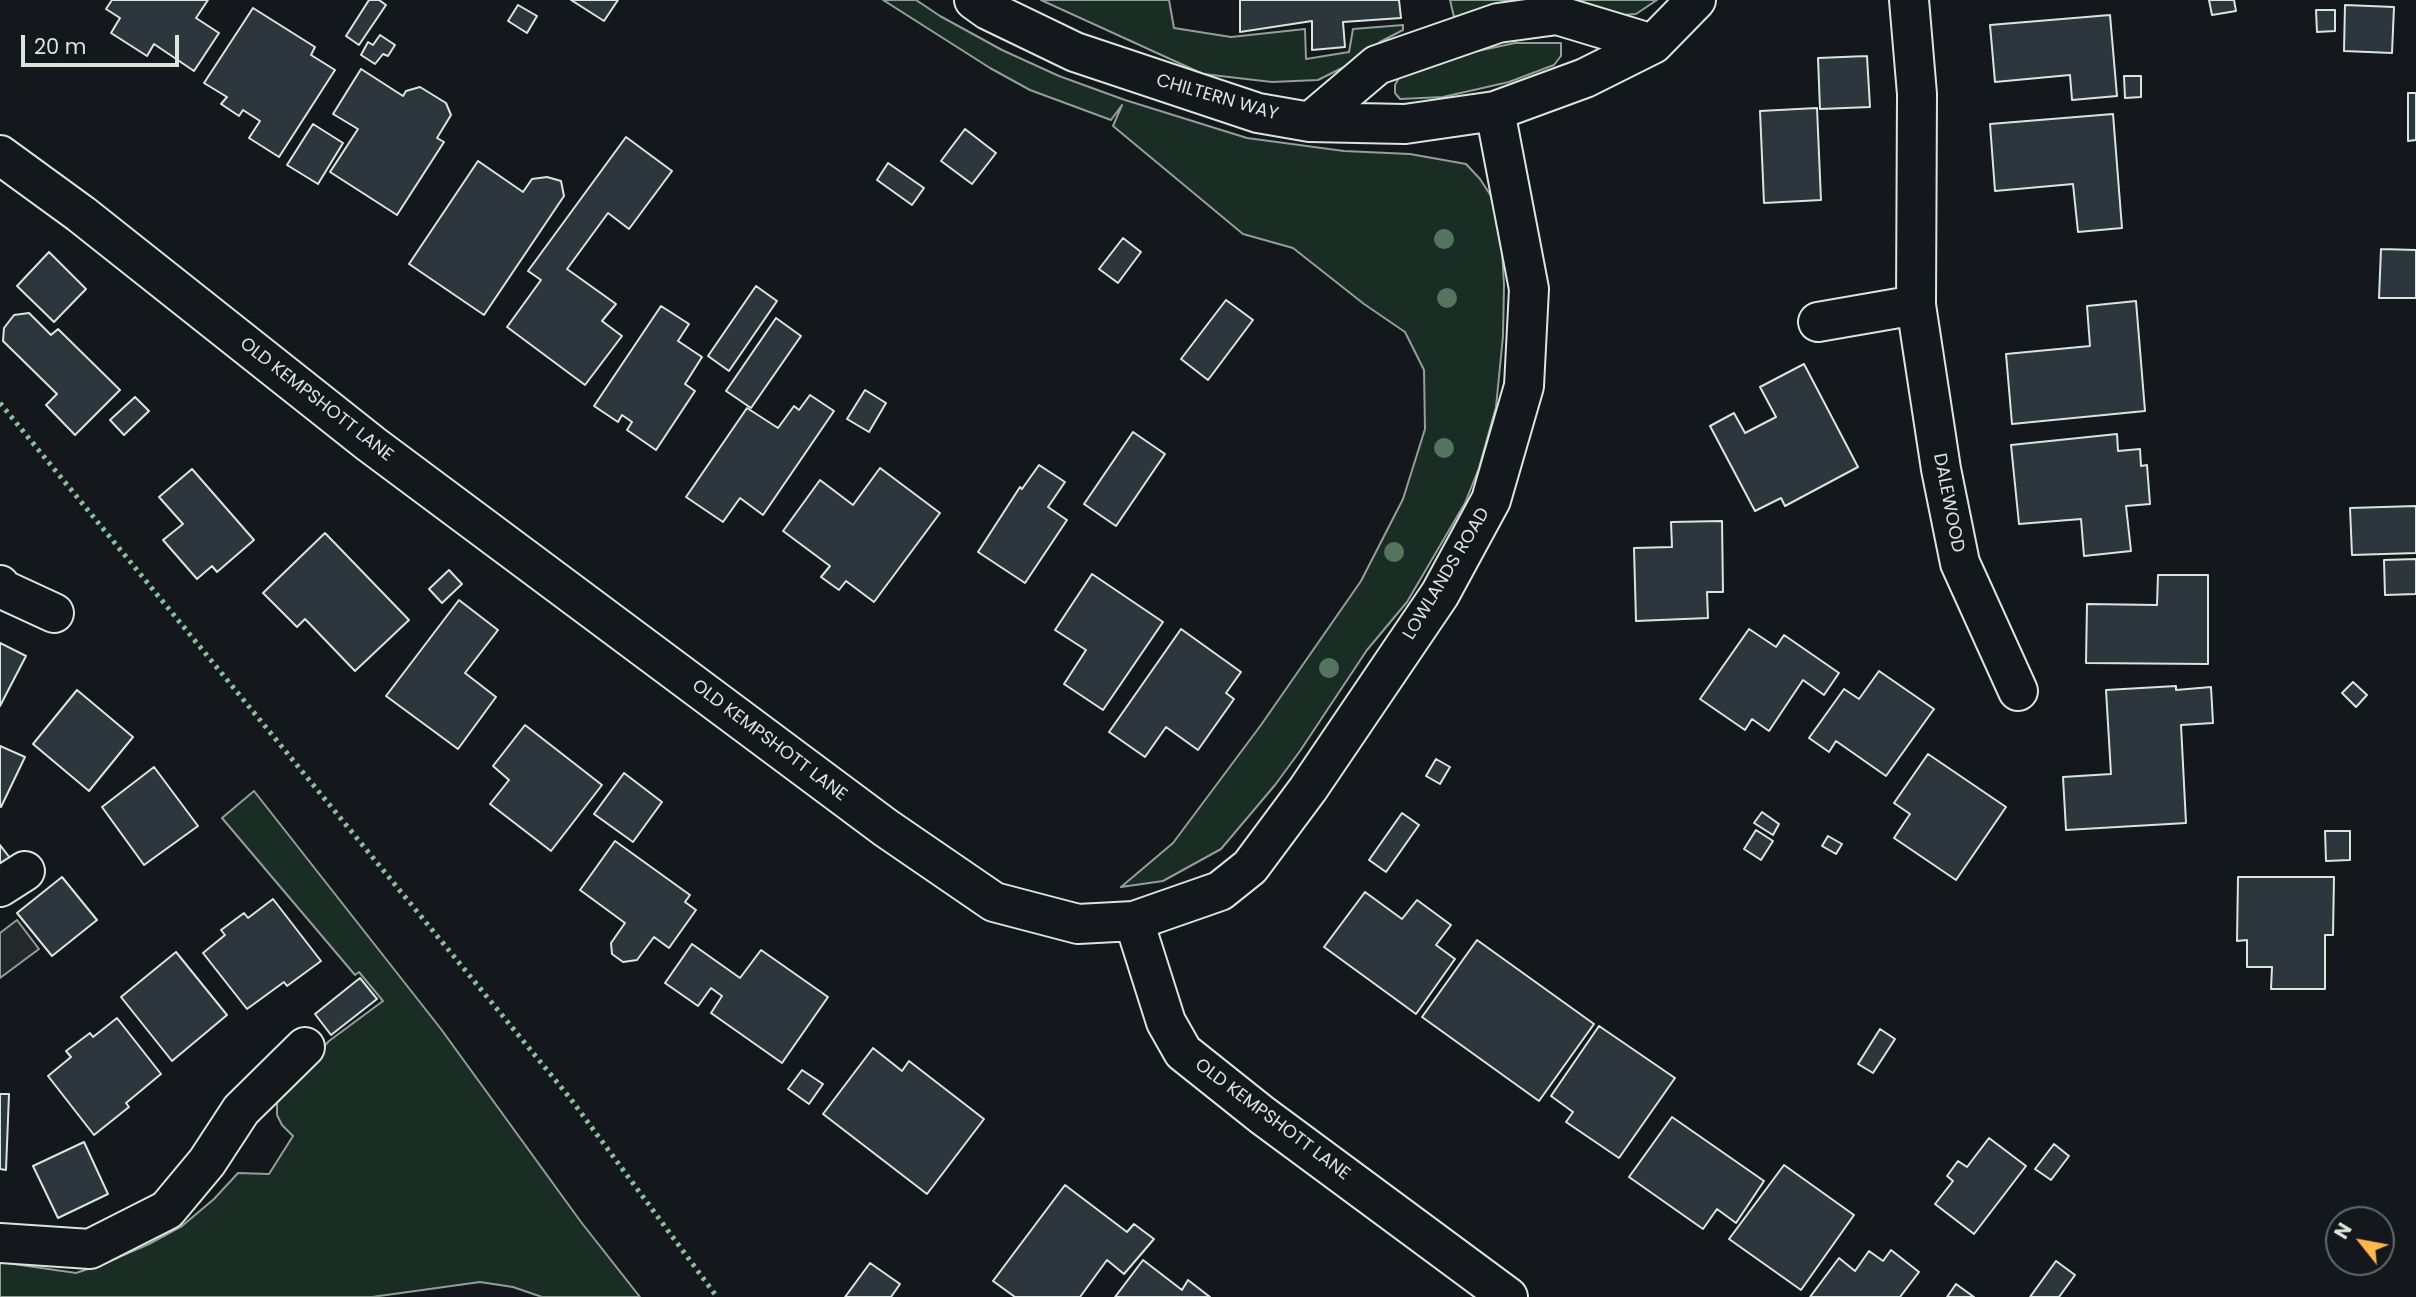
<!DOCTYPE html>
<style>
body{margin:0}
#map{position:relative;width:2416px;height:1297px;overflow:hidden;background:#14181c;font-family:Poppins,sans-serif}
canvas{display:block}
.north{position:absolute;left:2325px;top:1206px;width:70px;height:70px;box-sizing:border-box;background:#14181c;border:2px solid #626a69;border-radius:50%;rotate:301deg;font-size:19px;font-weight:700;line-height:28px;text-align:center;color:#d8e6dc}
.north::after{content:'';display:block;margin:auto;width:24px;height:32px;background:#ffb74d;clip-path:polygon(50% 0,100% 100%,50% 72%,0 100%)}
.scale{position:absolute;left:21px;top:35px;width:158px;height:32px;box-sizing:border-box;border:4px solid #d8e6dc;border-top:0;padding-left:9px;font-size:21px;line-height:24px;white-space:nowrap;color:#d8e6dc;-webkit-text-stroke:5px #14181c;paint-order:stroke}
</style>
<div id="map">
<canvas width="2416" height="1297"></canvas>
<div class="north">N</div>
<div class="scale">20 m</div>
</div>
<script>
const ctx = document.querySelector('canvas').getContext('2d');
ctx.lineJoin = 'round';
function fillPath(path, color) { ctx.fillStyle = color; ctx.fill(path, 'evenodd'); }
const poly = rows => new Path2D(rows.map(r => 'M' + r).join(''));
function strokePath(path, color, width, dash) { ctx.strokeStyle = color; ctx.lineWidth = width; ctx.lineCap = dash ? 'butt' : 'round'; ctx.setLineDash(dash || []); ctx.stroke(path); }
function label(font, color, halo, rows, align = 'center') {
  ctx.font = font + ' Poppins,sans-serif'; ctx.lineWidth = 5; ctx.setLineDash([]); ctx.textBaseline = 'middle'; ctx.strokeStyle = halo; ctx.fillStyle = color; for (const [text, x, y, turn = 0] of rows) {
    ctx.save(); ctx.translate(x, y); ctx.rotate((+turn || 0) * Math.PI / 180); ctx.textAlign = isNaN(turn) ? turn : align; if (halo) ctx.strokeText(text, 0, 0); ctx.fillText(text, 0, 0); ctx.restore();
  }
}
const green = poly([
 [883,0,916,0,940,16,1002,50,1059,76,1125,100,1247,138,1344,151,1410,154,1466,164,1480,179,1491,196,1501,232,1504,285,1503,336,1496,407,1479,468,1465,503,1407,602,1367,650,1300,751,1275,785,1221,849,1163,881,1121,887,1173,843,1261,725,1361,581,1403,499,1425,429,1424,370,1405,332,1364,304,1293,248,1243,234,1113,126,1122,105,1111,120,1030,90,990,68,883,0],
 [1041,0,1169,0,1174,28,1231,37,1305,29,1306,59,1349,52,1353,29,1403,25,1403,30,1380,42,1354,62,1318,80,1272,82,1203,74,1041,0],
 [1450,0,1657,0,1636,14,1611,16,1534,1,1454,17,1450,0],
 [1515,43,1561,43,1561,56,1554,65,1509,82,1443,97,1400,99,1395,93,1395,85,1402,72,1435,60,1515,43],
 [254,791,441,1029,581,1222,640,1297,542,1297,513,1287,480,1282,372,1297,0,1297,0,1262,76,1273,103,1264,149,1244,182,1226,214,1199,238,1173,269,1174,293,1136,282,1125,277,1115,277,1103,295,1079,329,1041,383,1001,359,972,355,975,222,818,254,791]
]);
fillPath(green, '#1a2d24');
strokePath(green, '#939e99', 2);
const parking = poly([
 [17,920,39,949,0,978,0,933,17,920]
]);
fillPath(parking, '#24282b');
strokePath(parking, '#939e99', 2);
const building = poly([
 [112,0,208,0,196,18,219,33,194,71,154,44,147,56,111,33,120,18,106,9,112,0],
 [369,0,379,0,386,5,359,45,346,36,369,0],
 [571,0,618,0,604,21,571,0],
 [1240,0,1399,0,1401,18,1343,22,1345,47,1312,50,1312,21,1240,32,1240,0],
 [2209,0,2234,0,2236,11,2212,15,2209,0],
 [518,5,537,16,527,33,508,21,518,5],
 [2345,5,2394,7,2392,53,2344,51,2345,5],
 [253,8,315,47,311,55,335,70,279,157,249,138,260,121,243,110,239,116,221,104,227,97,204,83,253,8],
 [2316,10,2335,10,2335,31,2317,32,2316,10],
 [2110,15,2117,96,2072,100,2070,75,1995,82,1990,25,2110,15],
 [380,35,395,45,388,56,383,54,375,64,361,55,368,42,373,45,380,35],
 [1867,56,1870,107,1820,109,1818,58,1867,56],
 [361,69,403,96,406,91,420,87,446,103,451,115,437,138,444,142,397,215,330,172,358,129,333,114,361,69],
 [2124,76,2141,76,2141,97,2125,98,2124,76],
 [2408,93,2416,93,2416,140,2408,141,2408,93],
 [1817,108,1821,200,1764,203,1760,111,1817,108],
 [2113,114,2122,228,2078,232,2073,184,1995,191,1990,124,2113,114],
 [313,124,343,143,318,184,287,165,313,124],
 [965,129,996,153,972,184,941,161,965,129],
 [626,137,672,171,629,229,608,213,567,269,616,304,602,321,622,336,585,385,507,327,541,280,528,271,626,137],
 [478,161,523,192,532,179,547,177,561,181,564,196,484,315,409,264,478,161],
 [888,163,924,188,912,205,877,180,888,163],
 [1123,238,1141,252,1118,283,1099,269,1123,238],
 [2381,249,2416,250,2416,298,2379,298,2381,249],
 [49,252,86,289,54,322,17,286,49,252],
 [756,286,777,301,729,371,708,356,756,286],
 [1226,300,1253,320,1208,380,1181,359,1226,300],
 [2136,301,2145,411,2012,424,2006,354,2090,346,2087,306,2136,301],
 [661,306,689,324,678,341,702,357,685,384,695,391,656,450,627,430,632,422,622,415,618,422,594,406,661,306],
 [29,313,51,335,58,329,120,390,75,435,46,405,57,394,3,341,4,328,14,315,29,313],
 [776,318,801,336,751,408,726,391,776,318],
 [1804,364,1858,467,1785,506,1781,498,1755,511,1710,426,1734,413,1745,433,1776,417,1760,387,1804,364],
 [865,390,886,403,869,432,847,419,865,390],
 [810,395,834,411,763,515,740,498,723,522,686,497,747,408,778,428,794,406,799,410,810,395],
 [135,397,149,411,124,435,110,420,135,397],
 [1133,432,1165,454,1116,526,1084,504,1133,432],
 [2117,434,2118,451,2140,449,2141,466,2147,465,2150,504,2126,506,2131,551,2084,556,2081,519,2019,524,2011,445,2117,434],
 [1039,465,1065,482,1048,507,1067,520,1025,583,978,552,1020,487,1022,489,1039,465],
 [880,468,940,513,874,602,846,581,839,590,821,577,830,566,783,531,820,480,853,505,880,468],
 [192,469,254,540,217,572,212,566,197,579,163,540,183,524,159,497,192,469],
 [2416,506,2416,553,2352,555,2350,508,2416,506],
 [1722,521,1723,592,1707,592,1708,618,1636,621,1634,548,1672,547,1671,522,1722,521],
 [325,533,409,620,355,671,305,619,297,627,263,593,325,533],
 [2416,559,2416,594,2385,595,2384,560,2416,559],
 [449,570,462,584,442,603,429,589,449,570],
 [1092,574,1163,622,1103,710,1064,684,1086,650,1055,630,1092,574],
 [2158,575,2208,575,2208,664,2086,663,2087,604,2157,605,2158,575],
 [459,600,498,630,465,673,496,697,458,749,386,696,459,600],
 [1181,629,1241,672,1226,693,1234,699,1198,750,1166,727,1145,757,1109,732,1181,629],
 [1749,629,1776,647,1784,635,1839,673,1824,695,1803,680,1769,731,1752,719,1745,730,1700,699,1749,629],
 [0,643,26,656,0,706,0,643],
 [1879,671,1934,709,1886,776,1836,741,1829,752,1809,738,1844,689,1859,699,1879,671],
 [2353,682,2367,695,2356,707,2342,693,2353,682],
 [2176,686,2176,690,2211,687,2213,723,2181,725,2186,823,2066,830,2063,777,2111,774,2106,690,2176,686],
 [77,690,133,737,89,791,33,744,77,690],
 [525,725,602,785,551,851,490,804,509,780,493,766,525,725],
 [0,746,25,757,1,807,0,806,0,746],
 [1928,754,2006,807,1956,880,1894,838,1910,814,1894,803,1928,754],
 [1436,759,1450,767,1440,784,1426,776,1436,759],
 [154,767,198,826,144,865,102,807,154,767],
 [624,773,662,802,633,842,594,814,624,773],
 [1762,812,1779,824,1773,835,1754,823,1762,812],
 [1402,813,1419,825,1386,872,1369,860,1402,813],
 [1756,830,1773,841,1761,860,1744,849,1756,830],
 [2325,831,2350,831,2350,860,2326,861,2325,831],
 [1828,836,1842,844,1836,854,1822,846,1828,836],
 [615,841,690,895,685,902,696,910,669,948,654,937,637,960,623,962,612,954,611,943,625,923,580,890,615,841],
 [0,845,10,858,0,865,0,845],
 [62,877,97,920,52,956,17,913,62,877],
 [2238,877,2334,877,2333,935,2325,935,2325,989,2271,989,2272,967,2247,967,2247,940,2237,941,2238,877],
 [1365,892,1402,919,1417,900,1451,925,1436,945,1455,959,1416,1014,1324,947,1365,892],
 [273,899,321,961,287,986,284,982,247,1009,203,953,225,935,221,930,244,913,248,918,273,899],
 [1477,940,1594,1024,1539,1101,1422,1017,1477,940],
 [692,944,740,978,761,950,828,997,782,1063,711,1013,722,996,711,988,698,1006,665,983,692,944],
 [176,952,227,1015,172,1061,121,997,176,952],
 [360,978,377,999,331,1035,315,1014,360,978],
 [117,1018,161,1074,126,1103,129,1107,94,1135,48,1076,71,1057,66,1051,90,1033,93,1037,117,1018],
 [1599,1026,1675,1078,1619,1158,1566,1122,1573,1112,1551,1096,1599,1026],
 [1880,1029,1895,1039,1873,1073,1858,1064,1880,1029],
 [873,1048,902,1071,909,1061,984,1119,927,1194,823,1114,873,1048],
 [802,1070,823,1084,809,1104,788,1089,802,1070],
 [0,1094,9,1094,6,1170,0,1169,0,1094],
 [1672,1117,1764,1181,1736,1223,1717,1209,1703,1229,1629,1177,1672,1117],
 [1989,1138,2026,1166,1974,1234,1935,1204,1953,1181,1947,1176,1958,1161,1967,1167,1989,1138],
 [84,1142,108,1194,58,1218,33,1166,84,1142],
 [2054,1144,2069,1156,2051,1180,2035,1169,2054,1144],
 [1784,1165,1854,1215,1801,1290,1729,1239,1784,1165],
 [1065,1185,1127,1232,1134,1224,1154,1239,1124,1274,1107,1260,1080,1297,1015,1297,993,1281,1065,1185],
 [1891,1250,1919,1272,1900,1297,1810,1297,1839,1258,1855,1271,1869,1251,1883,1261,1891,1250],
 [1143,1260,1182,1290,1188,1280,1210,1297,1115,1297,1143,1260],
 [2056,1261,2075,1275,2059,1297,2030,1297,2056,1261],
 [870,1263,900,1284,891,1297,845,1297,870,1263],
 [1956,1284,1974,1297,1947,1297,1956,1284]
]);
fillPath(building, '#2c363c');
strokePath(building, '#d8e6dc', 2);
const minor = poly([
 [974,0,988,10,1075,52,1258,113,1310,122,1405,124,1495,111,1585,78,1653,44,1696,0],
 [1909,0,1917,94,1916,305,1941,469,1960,563,2018,691],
 [1310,122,1377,65,1498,23,1557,15,1653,44],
 [0,155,81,214,371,444,886,828,994,902,1078,924,1134,921,1220,891,1250,867,1308,789,1440,594,1491,500,1524,386,1529,289,1495,111],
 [1818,322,1916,305],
 [0,585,2,589,54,613],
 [0,887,25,871],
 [1134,921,1166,1022,1183,1052,1262,1115,1508,1297],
 [0,1243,90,1249,167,1210,207,1162,241,1110,305,1047]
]);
strokePath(minor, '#d8e6dc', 42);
strokePath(minor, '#14181c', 38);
strokePath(poly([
 [0,403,570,1098,717,1297]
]), '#8ac095', 5, [3.5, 5]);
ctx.fillStyle = '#55745f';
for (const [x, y] of [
 [1444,239],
 [1447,298],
 [1444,448],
 [1394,552],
 [1329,668]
]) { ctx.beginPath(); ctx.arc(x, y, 10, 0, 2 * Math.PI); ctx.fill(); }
label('18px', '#d8e6dc', '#14181c', [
 ["CHILTERN WAY",1217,98,16],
 ["OLD KEMPSHOTT LANE",316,400,38],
 ["DALEWOOD",1948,503,79],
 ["LOWLANDS ROAD",1447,574,-59],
 ["OLD KEMPSHOTT LANE",769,741,37],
 ["OLD KEMPSHOTT LANE",1272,1120,37]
]);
</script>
